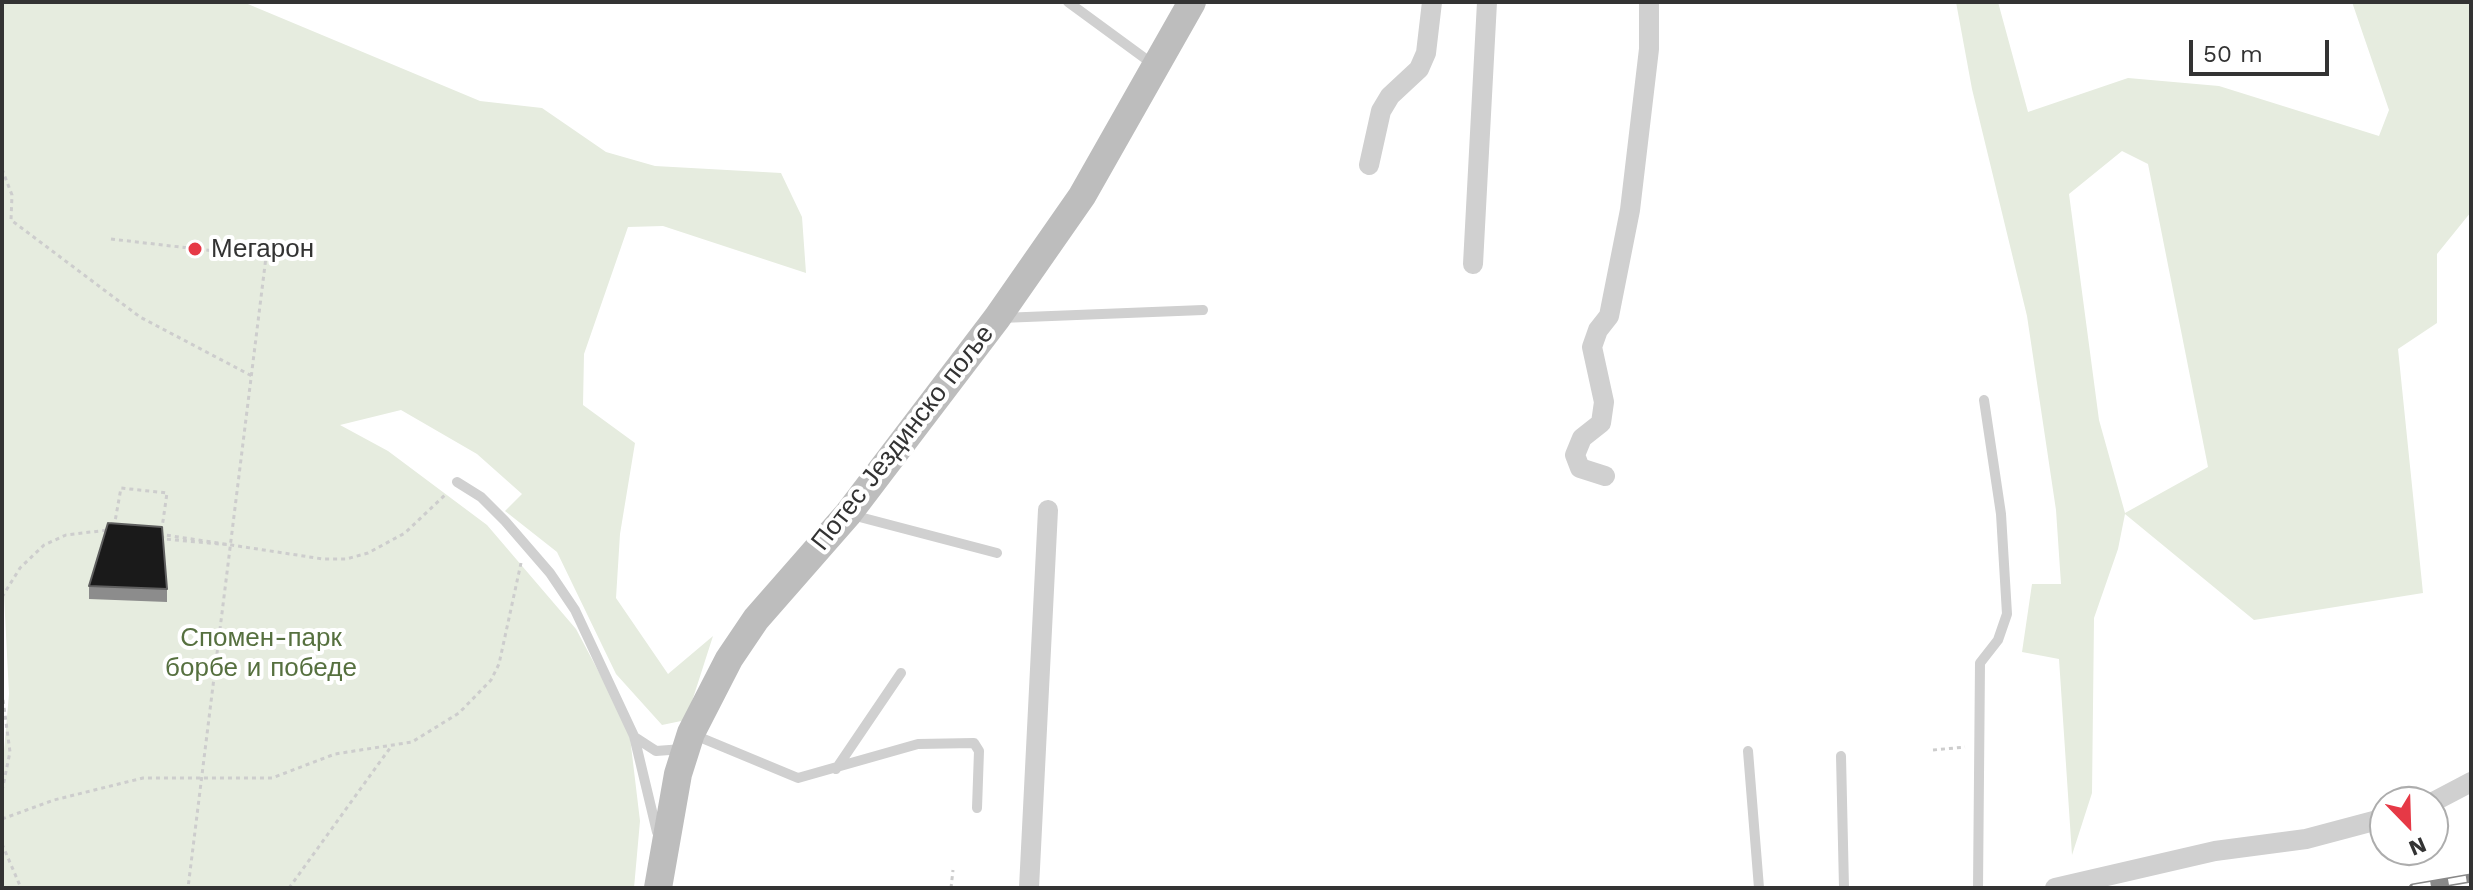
<!DOCTYPE html>
<meta charset="utf-8">
<style>
body{margin:0}
#map{position:relative;width:2473px;height:890px;overflow:hidden;background:#fff;font-family:"Work Sans",sans-serif}
canvas{display:block}
.frame{position:absolute;inset:0;border:4px solid #333;pointer-events:none}
.north{position:absolute;left:2369px;top:786px;width:80px;height:80px;box-sizing:border-box;background:#fff;border:2px solid #adadad;border-radius:50%;rotate:157deg;font-size:22px;font-weight:700;line-height:32px;text-align:center;color:#333}
.north::after{content:'';display:block;margin:auto;width:28px;height:36px;background:#e63946;clip-path:polygon(50% 0,100% 100%,50% 72%,0 100%)}
.scale{position:absolute;left:2189px;top:40px;width:140px;height:36px;box-sizing:border-box;border:4px solid #333;border-top:0;padding-left:10px;font-size:24px;line-height:28px;white-space:nowrap;color:#333;-webkit-text-stroke:6px #fff;paint-order:stroke}
</style>
<div id="map">
<canvas width="2473" height="890"></canvas>
<div class="frame"></div>
<div class="north">N</div>
<div class="scale">50 m</div>
</div>
<script>
const ctx = document.querySelector('canvas').getContext('2d');
ctx.lineJoin = 'round';
function fillPath(path, color) { ctx.fillStyle = color; ctx.fill(path, 'evenodd'); }
const poly = rows => new Path2D(rows.map(r => 'M' + r).join(''));
function strokePath(path, color, width, dash) { ctx.strokeStyle = color; ctx.lineWidth = width; ctx.lineCap = dash ? 'butt' : 'round'; ctx.setLineDash(dash || []); ctx.stroke(path); }
function label(font, color, halo, rows, align = 'center') {
  ctx.font = font + ' "Work Sans",sans-serif'; ctx.lineWidth = 8; ctx.setLineDash([]); ctx.textBaseline = 'middle'; ctx.strokeStyle = halo; ctx.fillStyle = color; for (const [text, x, y, turn = 0] of rows) {
    ctx.save(); ctx.translate(x, y); ctx.rotate((+turn || 0) * Math.PI / 180); ctx.textAlign = isNaN(turn) ? turn : align; if (halo) ctx.strokeText(text, 0, 0); ctx.fillText(text, 0, 0); ctx.restore();
  }
}
fillPath(poly([
 [2,2,243,2,480,101,542,108,606,152,655,166,781,173,802,217,806,273,663,226,628,227,584,354,583,405,635,443,620,534,616,598,668,674,713,636,686,720,662,725,616,674,557,552,505,511,522,494,477,454,401,410,340,425,388,451,487,525,576,629,629,729,640,821,634,888,2,888,2,773,9,694,2,556],
 [1956,2,1998,2,2028,112,2128,78,2219,86,2379,136,2389,110,2352,2,2471,2,2471,212,2437,254,2437,323,2398,349,2423,593,2254,620,2125,514,2118,549,2094,618,2092,793,2072,855,2059,659,2022,652,2032,584,2061,584,2056,510,2027,316,1972,89],
 [2122,151,2148,164,2208,467,2125,513,2099,420,2069,194]
]), '#e6ecdf');
strokePath(poly([
 [2,169,12,195,11,220,140,317,252,376],
 [111,239,266,257,188,888],
 [114,527,121,488,167,493,162,528],
 [159,534,323,559,346,559,368,553,405,533,446,494],
 [161,535,164,539,231,545],
 [2,597,20,568,44,545,66,535,108,530],
 [2,692,10,752,2,791],
 [1933,750,1965,747],
 [2,819,54,800,143,778,272,778,335,754,412,742,459,713,491,680,499,664,521,563],
 [2,844,21,888],
 [289,888,390,748],
 [951,888,953,870]
]), '#cdcdcd', 3, [4, 4]);
strokePath(poly([
 [1068,2,1154,65],
 [1001,318,1203,310],
 [457,482,481,497,505,521,550,573,575,610,634,736,657,832],
 [852,515,997,553],
 [692,734,798,778,918,744,974,743,979,751,977,808],
 [636,738,656,751,683,749],
 [1748,751,1759,888],
 [1841,756,1844,888],
 [836,769,901,673],
 [1978,888,1980,663,1998,640,2007,614,2001,514,1984,400]
]), '#d0d0d0', 10);
strokePath(poly([
 [1369,165,1381,111,1390,96,1419,69,1426,53,1432,2],
 [1473,264,1487,2],
 [1605,476,1580,468,1575,455,1582,438,1601,423,1604,402,1592,347,1598,330,1609,316,1630,210,1649,49,1649,2],
 [2433,802,2471,782],
 [1029,888,1048,510],
 [2055,888,2215,851,2306,839,2385,818]
]), '#d0d0d0', 20);
strokePath(poly([
 [658,888,678,774,691,733,729,659,756,619,848,514,997,318,1082,196,1192,2]
]), '#bdbdbd', 28);
const rail = poly([
 [2413,888,2471,878]
]);
strokePath(rail, '#888', 9);
strokePath(rail, '#fff', 6, [18]);
fillPath(poly([
 [89,586,167,589,167,602,89,599]
]), '#8c8c8c');
const building = poly([
 [108,523,162,527,167,589,89,586,108,523]
]);
fillPath(building, '#1a1a1a');
strokePath(building, '#5f5f5f', 2);
for (const [x, y, r, color] of [
 [195,249,8,"#e63946"]
]) { const dot = new Path2D(); dot.arc(x, y, r, 0, 2 * Math.PI); ctx.fillStyle = color; ctx.fill(dot); strokePath(dot, '#fff', 3); }
label('26px', '#333', '#fff', [
 ["Мегарон",211,249]
], 'left');
label('26px', '#333', '#fff', [
 ["Потес Јездинско поље",903,438,-52]
]);
label('26px', '#56703f', '#fff', [
 ["Спомен-парк",261,638],
 ["борбе и победе",261,668]
]);
</script>
